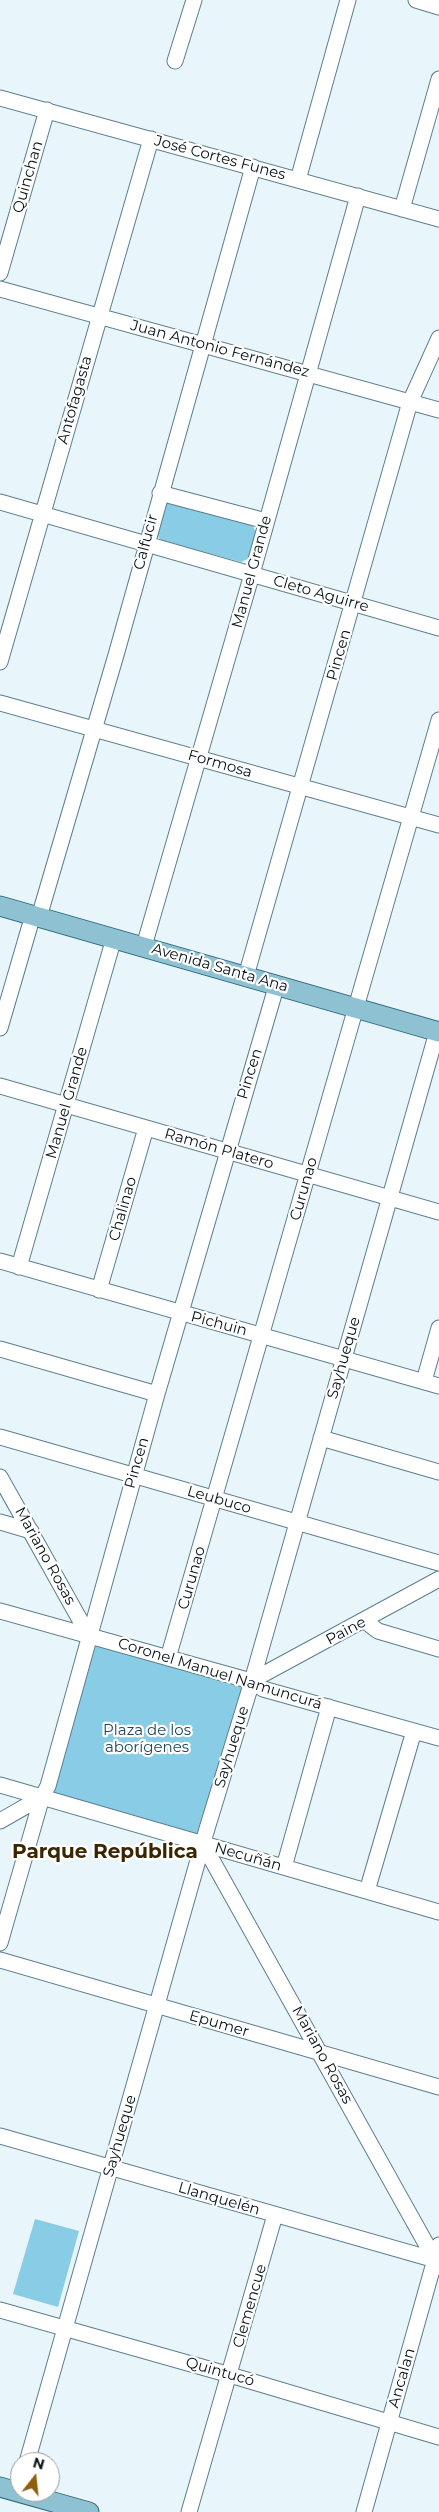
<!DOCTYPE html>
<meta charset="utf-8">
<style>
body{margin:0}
#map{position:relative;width:439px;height:2512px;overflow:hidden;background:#e8f6fc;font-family:Montserrat,sans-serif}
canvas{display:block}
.north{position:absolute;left:10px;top:2452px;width:50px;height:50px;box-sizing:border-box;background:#fff;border:1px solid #9ba1a2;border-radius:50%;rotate:16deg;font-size:14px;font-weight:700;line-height:20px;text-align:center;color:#061317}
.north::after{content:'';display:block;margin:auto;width:18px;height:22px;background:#905f0d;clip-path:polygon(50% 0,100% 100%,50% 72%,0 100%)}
</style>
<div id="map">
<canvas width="439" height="2512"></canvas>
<div class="north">N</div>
</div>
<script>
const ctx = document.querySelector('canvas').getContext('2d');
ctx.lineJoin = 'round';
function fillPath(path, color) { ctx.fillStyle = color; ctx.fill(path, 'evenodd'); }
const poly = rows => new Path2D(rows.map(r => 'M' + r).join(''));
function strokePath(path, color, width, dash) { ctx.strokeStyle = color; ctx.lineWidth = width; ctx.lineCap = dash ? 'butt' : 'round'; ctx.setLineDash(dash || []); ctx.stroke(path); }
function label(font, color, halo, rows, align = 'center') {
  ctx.font = font + ' Montserrat,sans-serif'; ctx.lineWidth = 4.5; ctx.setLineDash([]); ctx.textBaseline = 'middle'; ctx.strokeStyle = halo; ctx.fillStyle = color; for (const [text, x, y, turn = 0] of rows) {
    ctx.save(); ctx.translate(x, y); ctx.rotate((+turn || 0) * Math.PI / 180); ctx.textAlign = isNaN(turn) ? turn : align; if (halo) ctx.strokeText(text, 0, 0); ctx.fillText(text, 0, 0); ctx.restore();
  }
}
fillPath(poly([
 [173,501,251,523,256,532,248,559,241,562,161,540,156,534,164,506],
 [89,1636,251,1681,203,1844,50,1799],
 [35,2219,79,2231,58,2307,13,2294]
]), '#88cce5');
const minor = poly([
 [416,0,439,7],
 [175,61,194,0],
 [0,98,439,219],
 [298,180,348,0],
 [402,209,439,79],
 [0,273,47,110],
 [0,289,439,410],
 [160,493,266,521],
 [0,502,439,628],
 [0,662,151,139],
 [0,703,439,825],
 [39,917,116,655,253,167],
 [144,946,252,574,358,196],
 [246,976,410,402,439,338],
 [0,1028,33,915],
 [0,1086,439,1212],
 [0,1261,439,1386],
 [19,1267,114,938],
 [99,1290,146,1128],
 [0,1349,157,1394],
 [424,1381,439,1328],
 [0,1437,439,1563],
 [321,1438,439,1472],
 [0,1477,89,1636],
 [0,1522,31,1531],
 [0,1611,251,1681,263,1689,439,1738],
 [365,1621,378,1631,439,1649],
 [168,1658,439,720],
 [251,1681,439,1579],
 [0,1785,439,1912],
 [0,1821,42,1797],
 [203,1844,439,2267],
 [284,1867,329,1707],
 [367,1891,414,1731],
 [0,1943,42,1797,48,1786,157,1394,277,984],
 [0,1960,439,2087],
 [0,2136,439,2261],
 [0,2310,230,2375,439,2437],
 [27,2462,206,1832,250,1688,437,1032],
 [189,2512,275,2215],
 [364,2512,439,2245]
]);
const major = poly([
 [0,906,439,1032],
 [0,2487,89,2512]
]);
strokePath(minor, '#5d7e8b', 17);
strokePath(major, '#2e697d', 21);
strokePath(minor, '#fff', 15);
strokePath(major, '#8ec1d2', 19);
label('15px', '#061317', '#fff', [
 ["José Cortes Funes",220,158,15],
 ["Quinchan",28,177,-74],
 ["Juan Antonio Fernández",220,349,15],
 ["Antofagasta",75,400,-74],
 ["Calfucir",146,542,-75],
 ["Manuel Grande",252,572,-75],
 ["Cleto Aguirre",321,594,16],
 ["Pincen",339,655,-74],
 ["Formosa",220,764,16],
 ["Avenida Santa Ana",220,968,16],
 ["Pincen",250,1074,-73],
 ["Manuel Grande",67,1103,-74],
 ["Ramón Platero",219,1149,16],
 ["Curunao",304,1189,-74],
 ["Chalinao",123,1209,-74],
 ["Pichuin",219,1324,15],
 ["Sayhueque",344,1358,-74],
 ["Pincen",137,1463,-74],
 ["Leubuco",219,1500,16],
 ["Mariano Rosas",45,1556,61],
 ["Curunao",192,1578,-74],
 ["Paine",346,1631,-28],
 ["Coronel Manuel Namuncurá",220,1674,17],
 ["Sayhueque",232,1747,-73],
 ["Necuñán",248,1857,16],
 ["Epumer",219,2024,16],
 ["Mariano Rosas",322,2055,61],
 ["Sayhueque",120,2136,-74],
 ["Llanquelén",219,2199,16],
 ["Clemencue",250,2306,-74],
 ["Quintucó",220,2372,16],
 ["Ancalan",402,2378,-74]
]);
label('15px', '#204a58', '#fff', [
 ["Plaza de los",147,1731],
 ["aborígenes",147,1748]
]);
label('bold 20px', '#3b2400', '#fff', [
 ["Parque República",105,1852]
]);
</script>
